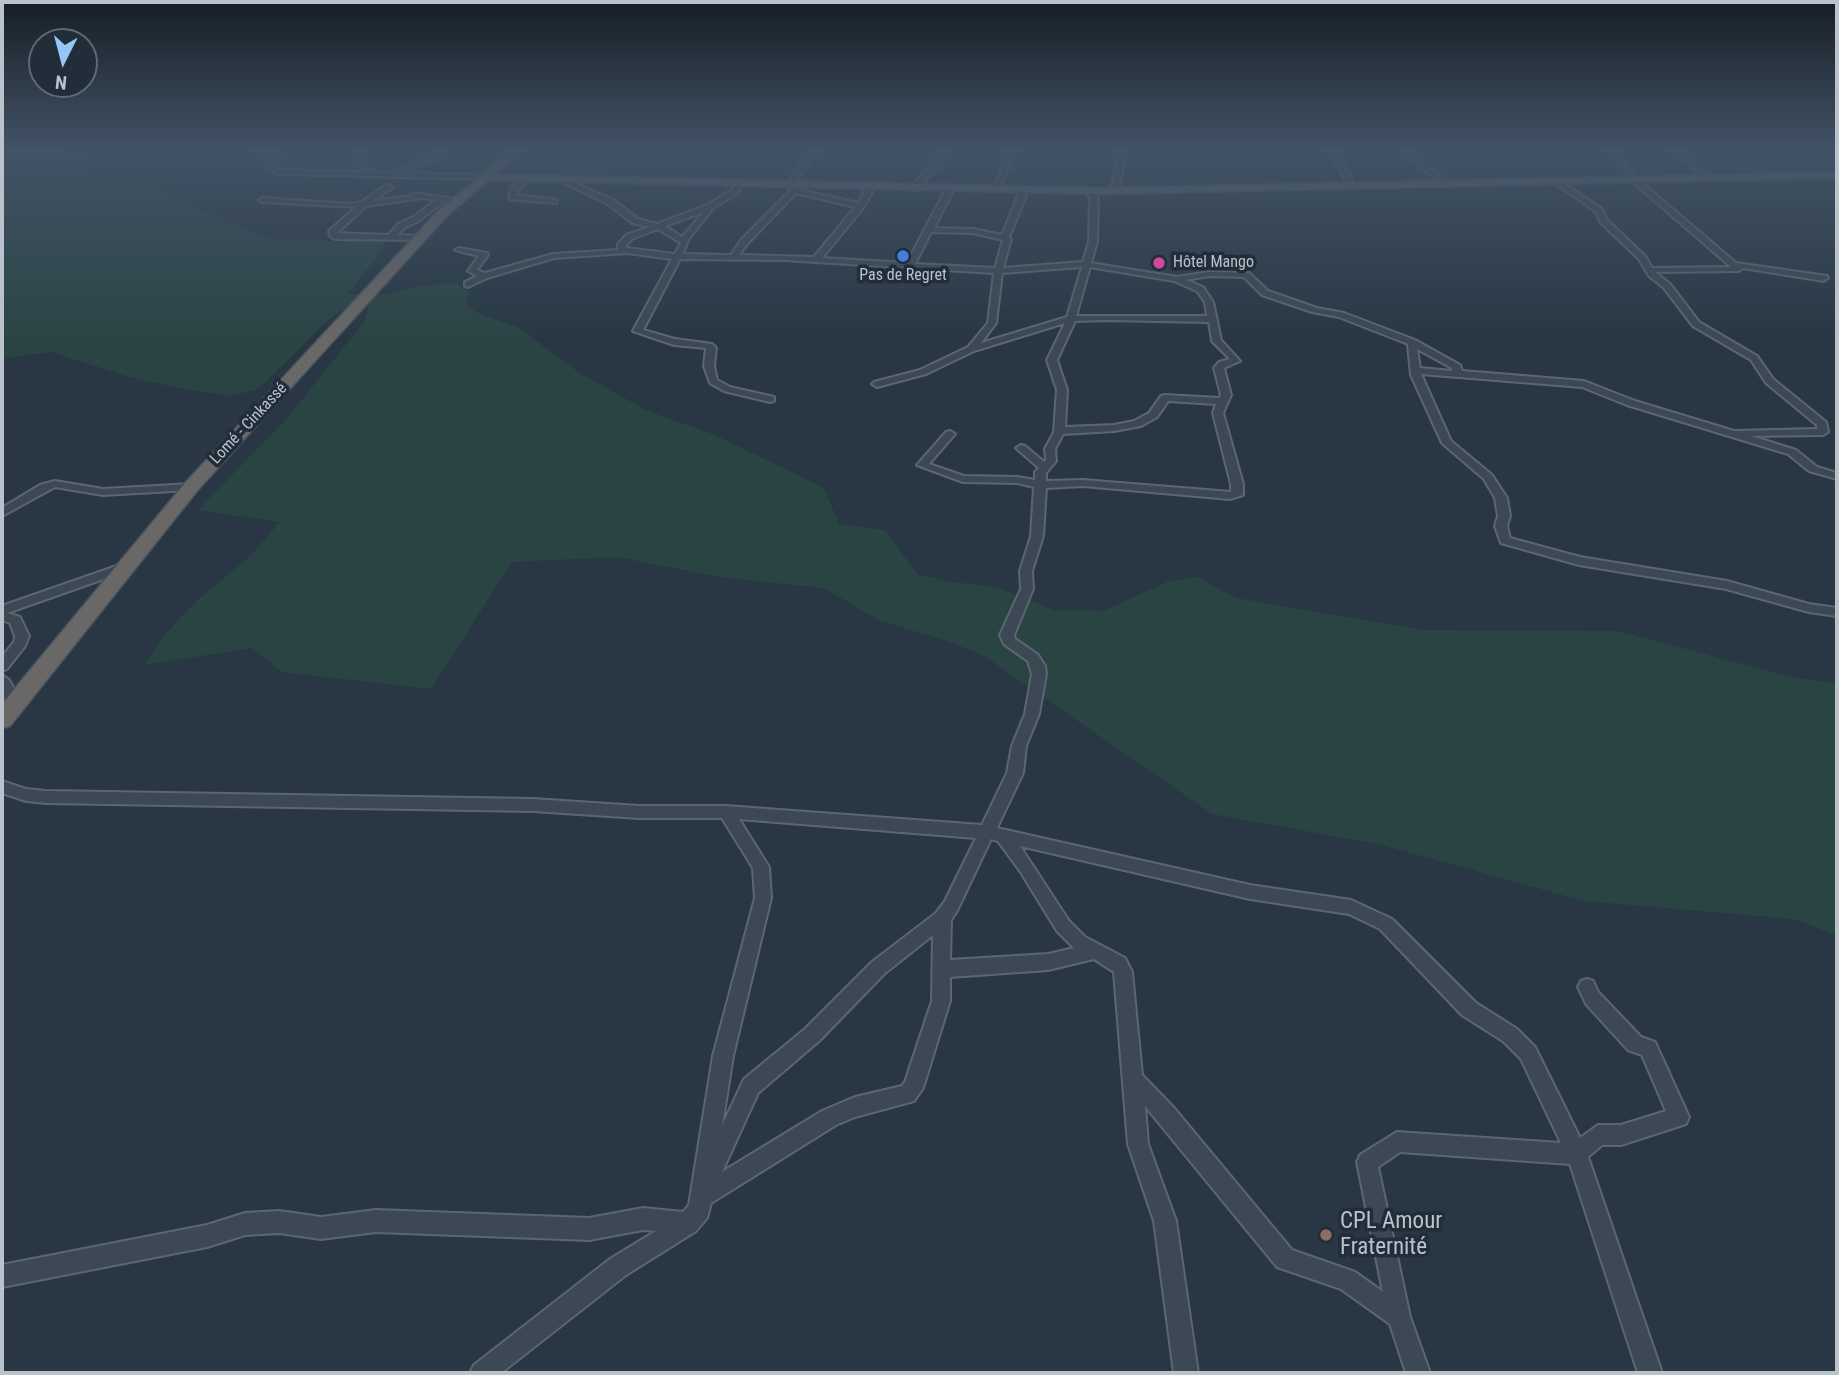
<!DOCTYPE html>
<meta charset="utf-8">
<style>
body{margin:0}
#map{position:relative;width:1839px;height:1375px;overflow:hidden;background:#283743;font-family:"Roboto Condensed",sans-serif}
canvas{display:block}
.frame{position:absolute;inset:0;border:4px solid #bac3cc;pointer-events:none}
.north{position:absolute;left:28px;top:28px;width:70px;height:70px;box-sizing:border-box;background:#212d38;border:2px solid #5e6973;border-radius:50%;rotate:186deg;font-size:19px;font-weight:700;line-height:28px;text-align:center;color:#bac3cc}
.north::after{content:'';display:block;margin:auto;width:24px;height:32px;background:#95c6f6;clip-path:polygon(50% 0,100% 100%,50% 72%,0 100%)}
</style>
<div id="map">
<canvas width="1839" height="1375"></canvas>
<div class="frame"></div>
<div class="north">N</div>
</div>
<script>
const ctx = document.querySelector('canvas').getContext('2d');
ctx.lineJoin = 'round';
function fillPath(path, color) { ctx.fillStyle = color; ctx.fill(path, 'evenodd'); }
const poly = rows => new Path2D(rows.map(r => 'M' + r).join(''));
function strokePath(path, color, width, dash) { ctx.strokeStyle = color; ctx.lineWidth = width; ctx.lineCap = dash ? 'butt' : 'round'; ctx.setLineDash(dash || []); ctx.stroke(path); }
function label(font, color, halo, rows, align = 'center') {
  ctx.font = font + ' "Roboto Condensed",sans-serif'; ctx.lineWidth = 7; ctx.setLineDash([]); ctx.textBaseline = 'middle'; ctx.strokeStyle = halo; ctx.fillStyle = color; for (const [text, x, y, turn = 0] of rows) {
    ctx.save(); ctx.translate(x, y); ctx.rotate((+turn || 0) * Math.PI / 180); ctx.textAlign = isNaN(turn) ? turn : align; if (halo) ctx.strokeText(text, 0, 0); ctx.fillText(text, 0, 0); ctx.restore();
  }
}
fillPath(poly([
 [2,150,47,150,87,157,88,177,158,187,227,222,279,241,384,241,380,253,348,294,389,294,419,286,457,283,469,293,466,304,478,313,519,328,581,374,648,411,715,435,824,488,839,524,885,530,917,574,952,582,996,587,1054,610,1103,611,1169,581,1198,577,1236,598,1424,630,1618,631,1795,678,1837,683,1837,935,1793,919,1584,901,1382,845,1212,814,984,656,948,641,880,621,824,588,726,578,617,557,512,562,431,689,282,672,252,648,144,665,167,632,199,599,250,556,280,522,198,510,288,417,365,321,368,308,342,310,328,320,258,389,231,396,179,388,129,377,52,352,2,358]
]), '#2a4444');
const minor = poly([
 [252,150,262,150,281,156,274,167,281,170,399,173,398,170,433,157,438,150,444,150,437,159,401,173,483,175,486,177,483,179,280,174,267,168,275,158,252,150],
 [359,150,365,150,359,162,373,168,373,170,353,164,359,150],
 [813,150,819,150,793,184,804,191,858,203,868,185,875,187,863,208,822,258,907,263,946,189,950,187,954,189,934,228,973,229,1002,235,1020,191,1024,189,1028,191,1009,237,1011,239,1003,268,1083,262,1089,242,1090,198,1086,191,1090,189,1098,198,1097,242,1091,263,1177,277,1209,272,1249,273,1268,291,1317,308,1344,313,1415,340,1460,365,1462,371,1584,381,1635,401,1734,431,1817,429,1817,425,1766,383,1751,360,1693,326,1664,288,1649,276,1639,259,1601,223,1595,211,1554,182,1560,181,1601,208,1607,220,1645,256,1652,268,1731,267,1633,182,1633,179,1606,150,1613,150,1641,182,1736,263,1827,276,1828,278,1824,281,1743,268,1739,271,1655,272,1670,284,1699,322,1757,356,1773,379,1826,422,1828,432,1823,435,1751,436,1796,450,1817,467,1837,473,1837,479,1809,471,1788,454,1627,405,1582,387,1421,374,1451,441,1492,475,1507,498,1510,516,1507,526,1510,538,1580,557,1727,581,1809,604,1837,608,1837,616,1809,612,1726,589,1579,565,1501,543,1495,526,1498,516,1495,498,1484,479,1442,443,1411,375,1408,344,1339,317,1312,312,1262,295,1244,277,1209,276,1186,280,1203,287,1213,302,1221,340,1240,361,1224,368,1231,395,1223,413,1243,484,1243,495,1230,499,1083,486,1046,488,1043,536,1032,571,1033,589,1014,635,1015,639,1038,655,1045,666,1046,674,1039,714,1026,746,1023,773,997,828,1250,885,1351,900,1392,919,1476,1003,1517,1029,1535,1047,1580,1138,1598,1125,1621,1125,1666,1111,1642,1055,1628,1050,1586,1004,1578,987,1581,981,1587,979,1593,981,1598,992,1641,1037,1655,1042,1689,1117,1686,1124,1621,1145,1602,1145,1588,1157,1662,1373,1638,1373,1570,1164,1400,1152,1378,1167,1410,1317,1430,1373,1406,1373,1390,1324,1341,1289,1277,1267,1145,1106,1148,1144,1176,1221,1198,1373,1174,1373,1154,1221,1128,1144,1114,972,1094,959,1048,970,950,977,950,1001,923,1088,914,1101,855,1117,836,1125,711,1203,707,1218,696,1231,626,1275,501,1373,470,1373,474,1365,610,1259,656,1231,643,1230,589,1240,376,1232,321,1239,279,1233,245,1235,207,1247,2,1287,2,1265,207,1225,245,1213,279,1211,321,1217,376,1210,589,1218,643,1208,683,1212,689,1205,713,1056,755,898,753,868,722,818,639,818,533,811,46,803,26,801,2,793,2,781,26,789,46,791,533,799,639,806,726,806,982,825,1007,773,1012,746,1025,714,1032,674,1028,661,1004,644,1000,635,1021,589,1020,571,1031,536,1034,487,1017,483,963,482,917,465,946,432,950,431,955,434,929,464,964,476,1017,477,1035,480,1035,472,1039,468,1016,448,1021,445,1025,446,1044,462,1046,460,1045,449,1054,432,1057,390,1047,360,1065,323,974,351,926,374,877,387,872,384,874,382,920,370,968,347,988,323,994,273,784,260,680,259,643,330,675,339,712,344,716,348,714,366,717,380,730,387,774,397,774,401,770,402,724,391,710,383,704,366,706,348,674,345,633,331,672,259,628,253,554,258,487,278,468,287,465,286,465,282,477,276,468,271,479,256,455,250,459,248,487,253,488,255,477,270,485,273,553,254,618,250,618,244,626,235,650,227,632,223,608,204,557,179,559,176,614,200,638,219,657,224,709,204,732,190,737,183,741,183,738,193,713,208,688,240,683,254,731,255,741,240,791,190,785,185,813,150],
 [796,193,855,207,814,257,739,255,747,244,796,193],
 [704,212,682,237,665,226,704,212],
 [658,229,681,243,675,254,626,248,626,245,632,239,658,229],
 [931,232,973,233,1003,240,995,268,915,264,931,232],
 [1082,267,1067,317,981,343,996,323,1002,273,1082,267],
 [1090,267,1174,281,1197,291,1205,302,1207,316,1076,316,1090,267],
 [1106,320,1209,322,1212,341,1230,359,1219,362,1214,368,1221,395,1219,398,1165,395,1161,396,1149,413,1134,421,1114,425,1065,427,1067,390,1057,360,1075,321,1106,320],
 [1417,349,1452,368,1452,371,1420,368,1417,349],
 [1168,401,1216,404,1213,413,1231,484,1231,492,1083,480,1046,481,1046,473,1056,461,1055,449,1063,434,1114,431,1141,426,1157,417,1168,401],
 [739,819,976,838,945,901,936,913,872,962,805,1029,744,1079,722,1126,733,1056,771,898,769,867,739,819],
 [991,839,998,841,1020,871,1057,931,1074,948,1048,954,950,960,951,920,957,911,991,839],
 [1020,846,1250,899,1349,914,1380,929,1462,1015,1503,1041,1521,1059,1561,1143,1397,1132,1360,1155,1357,1162,1383,1292,1355,1272,1292,1250,1174,1108,1142,1075,1132,972,1125,958,1085,937,1069,921,1020,846],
 [933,935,932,1001,905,1082,902,1086,855,1097,822,1111,722,1172,758,1093,819,1041,884,974,933,935],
 [942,150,948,150,937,167,917,190,911,190,911,186,932,165,942,150],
 [1010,150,1016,150,999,190,992,192,1010,150],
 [1120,150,1126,150,1119,190,1115,192,1111,190,1120,150],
 [1328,150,1334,150,1352,179,1345,187,1339,186,1345,179,1328,150],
 [1403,150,1409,150,1411,154,1449,183,1449,185,1445,185,1406,156,1403,150],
 [1671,150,1678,150,1711,178,1711,180,1707,180,1671,150],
 [529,176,532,178,517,191,516,195,553,199,557,201,556,203,509,199,511,188,529,176],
 [386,185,393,187,373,201,410,196,413,193,461,200,457,202,444,201,419,221,404,228,397,235,423,236,424,238,420,240,335,239,330,236,329,231,356,207,263,202,259,200,263,198,349,204,362,202,386,185],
 [422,198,436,200,413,217,398,224,388,235,337,233,366,206,422,198],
 [55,481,103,489,191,484,197,487,191,490,103,495,55,487,2,516,2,508,40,485,55,481],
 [128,562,134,566,132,569,7,613,20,617,29,636,25,646,7,669,2,671,2,657,14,642,15,636,10,623,2,620,2,606,128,562],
 [2,675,9,680,22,704,20,708,15,709,8,704,2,693,2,675]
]);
const primary = poly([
 [1837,172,1837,178,1103,194,483,180,477,177,483,174,1103,188,1837,172]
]);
const trunk = poly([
 [512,150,523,150,446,217,197,491,10,726,2,728,2,704,185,483,438,211,512,150]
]);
strokePath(minor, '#5b6670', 4);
strokePath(primary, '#49545f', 3);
strokePath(trunk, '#47535d', 3);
fillPath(minor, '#3c4853');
fillPath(primary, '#5a6873');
fillPath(trunk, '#6a6866');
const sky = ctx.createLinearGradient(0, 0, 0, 342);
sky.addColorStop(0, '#161e25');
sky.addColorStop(0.44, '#425366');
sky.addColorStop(1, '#42536600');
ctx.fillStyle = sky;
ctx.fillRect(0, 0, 1839, 342);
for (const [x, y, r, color] of [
 [903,256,7,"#3f7fe0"],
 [1159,263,7,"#d1479c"],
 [1326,1235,7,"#8d6e63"]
]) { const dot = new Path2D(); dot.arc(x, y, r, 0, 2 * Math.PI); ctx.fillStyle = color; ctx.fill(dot); strokePath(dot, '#212d38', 2.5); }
label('16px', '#bac3cc', '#212d38', [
 ["Hôtel Mango",1173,263],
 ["Pas de Regret",903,276,"center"]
], 'left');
label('16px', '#bac3cc', '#212d38', [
 ["Lomé - Cinkassé",249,424,-47]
]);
label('23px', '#bac3cc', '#212d38', [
 ["CPL Amour",1340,1222],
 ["Fraternité",1340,1248]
], 'left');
</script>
